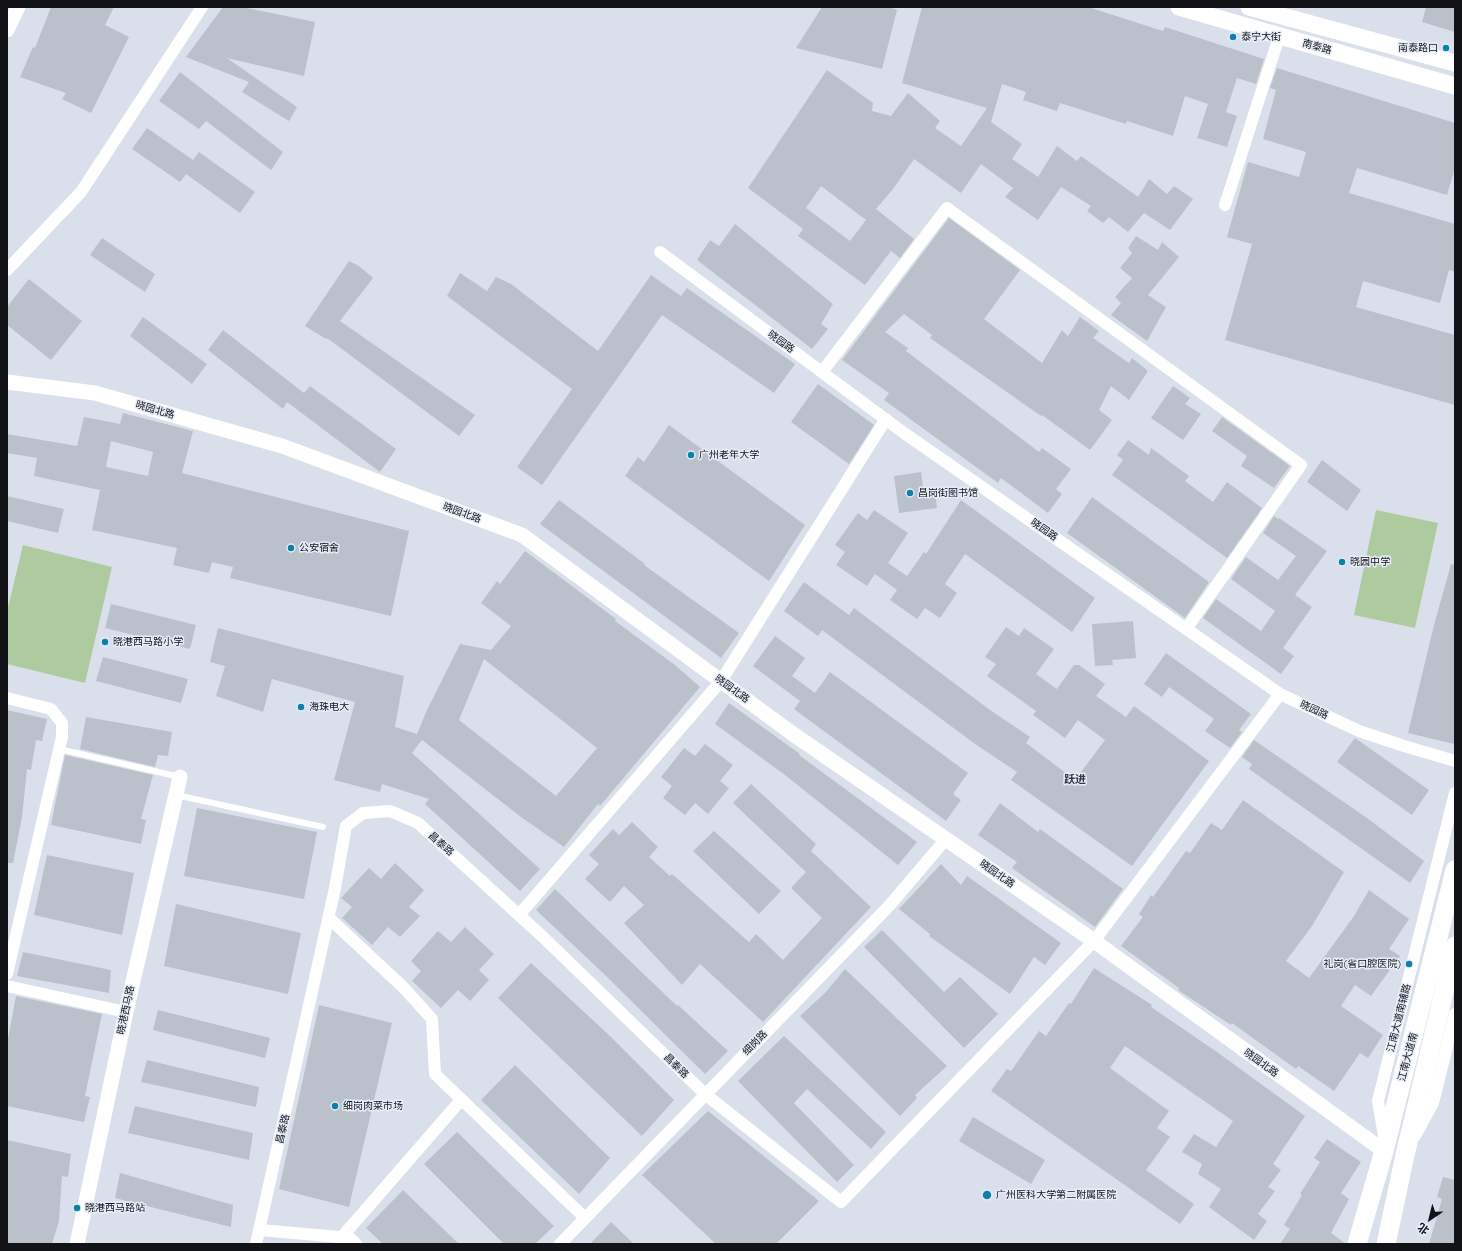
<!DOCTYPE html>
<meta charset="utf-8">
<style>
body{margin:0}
#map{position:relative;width:1462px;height:1251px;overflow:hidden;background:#d9e0eb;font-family:Quicksand,"Noto Sans SC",sans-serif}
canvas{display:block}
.frame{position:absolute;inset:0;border:8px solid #111317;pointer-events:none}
.north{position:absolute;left:1410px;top:1199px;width:40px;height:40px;-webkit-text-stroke:3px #e6edf8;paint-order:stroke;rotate:215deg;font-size:11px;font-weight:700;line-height:16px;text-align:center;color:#111317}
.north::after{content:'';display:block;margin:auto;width:14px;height:18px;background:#111317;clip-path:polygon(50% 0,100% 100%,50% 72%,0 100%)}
</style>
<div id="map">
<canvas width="1462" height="1251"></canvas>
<div class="frame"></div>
<div class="north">北</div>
</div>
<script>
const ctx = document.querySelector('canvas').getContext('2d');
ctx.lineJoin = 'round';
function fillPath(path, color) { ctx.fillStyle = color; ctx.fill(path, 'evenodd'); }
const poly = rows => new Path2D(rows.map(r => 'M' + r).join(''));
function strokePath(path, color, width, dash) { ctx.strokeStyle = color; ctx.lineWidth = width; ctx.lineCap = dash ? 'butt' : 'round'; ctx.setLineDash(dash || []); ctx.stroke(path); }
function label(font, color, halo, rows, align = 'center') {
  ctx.font = font + ' Quicksand,"Noto Sans SC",sans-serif'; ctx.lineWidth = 3; ctx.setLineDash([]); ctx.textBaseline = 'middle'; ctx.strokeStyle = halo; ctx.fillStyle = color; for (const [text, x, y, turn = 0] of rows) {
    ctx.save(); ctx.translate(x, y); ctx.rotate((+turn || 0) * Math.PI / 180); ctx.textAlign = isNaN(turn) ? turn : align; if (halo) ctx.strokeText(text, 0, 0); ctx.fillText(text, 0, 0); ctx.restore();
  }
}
fillPath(poly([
 [1376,510,1438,523,1415,628,1354,615],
 [23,545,112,567,85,683,7,664,7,612]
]), '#adcb9e');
fillPath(poly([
 [51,7,114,7,105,25,129,37,91,113,62,99,66,93,20,77,33,47,35,48],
 [223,7,242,7,315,22,304,76,227,58,297,107,289,121,242,92,249,82,186,57],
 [822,7,889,7,897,10,882,69,796,48],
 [922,7,1088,7,1163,31,1165,27,1264,59,1256,84,1237,78,1226,112,1237,116,1227,147,1197,138,1208,104,1185,96,1173,136,1127,121,1126,124,1060,103,1057,111,1023,100,1026,92,1002,84,991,122,1022,144,1012,159,1038,177,1057,146,1077,161,1081,156,1138,197,1149,179,1167,194,1174,186,1193,199,1170,230,1144,213,1128,232,1109,217,1103,223,1087,211,1091,206,1061,187,1038,220,1005,197,1013,188,981,164,961,193,914,159,893,189,876,209,914,239,900,258,891,251,865,285,798,236,803,229,748,188,827,70,873,103,872,111,891,116,908,93,940,121,935,128,961,146,987,108,902,83],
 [821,186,866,220,850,241,806,208],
 [1426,7,1455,7,1455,32,1422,22],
 [1277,68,1455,123,1455,168,1447,195,1357,168,1349,193,1455,224,1455,272,1449,270,1440,303,1363,281,1356,307,1455,335,1455,405,1225,340,1252,244,1227,237,1248,162,1299,177,1306,152,1263,139,1276,90,1270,88],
 [180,72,283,152,271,170,206,121,199,129,159,101],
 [147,128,193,160,199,152,255,192,240,213,186,174,180,182,132,149],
 [949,218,1020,270,984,319,1042,363,1062,330,1068,336,1080,317,1099,331,1093,338,1129,363,1132,358,1148,371,1129,400,1111,386,1099,410,1112,420,1090,450,1042,415,1041,416,930,338,932,335,904,314,885,332,908,348,906,351,1039,452,1042,448,1071,469,1056,489,1062,494,1048,513,1001,478,998,483,884,400,889,393,842,360],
 [735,224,833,304,821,324,828,329,812,349,697,260,710,240,719,246],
 [1136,236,1158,250,1162,242,1179,257,1148,295,1166,307,1147,341,1111,315,1121,303,1115,297,1132,278,1120,268,1132,253,1128,248],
 [102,238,155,274,145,292,90,255],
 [349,261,359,266,373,278,340,321,475,415,459,436,327,338,326,339,305,326],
 [460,273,487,291,496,277,511,284,598,351,651,275,681,296,687,288,795,364,774,393,662,315,542,485,517,467,572,389,447,296],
 [29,279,82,321,51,360,7,325,7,307],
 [143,317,207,364,192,384,130,336],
 [223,330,304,393,310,386,396,449,380,472,287,402,283,409,208,350],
 [818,384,874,425,849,464,791,422],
 [1173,386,1190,398,1185,404,1201,414,1183,440,1151,418],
 [123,413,193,431,182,473,409,531,391,616,230,578,233,567,212,562,209,573,173,565,177,548,92,530,100,490,34,476,37,458,7,453,7,434,77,446,84,417,120,424],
 [111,441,153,452,148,476,106,467],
 [1222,417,1290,466,1274,488,1241,466,1247,456,1212,431],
 [669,425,805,525,769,581,625,476,638,457,644,462],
 [1128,440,1149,455,1151,448,1189,476,1185,481,1213,502,1227,482,1262,508,1227,558,1112,475,1123,460,1117,455],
 [1322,460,1361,490,1347,511,1307,482],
 [921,472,924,494,935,493,937,508,899,513,894,476],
 [7,496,64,509,58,533,7,521],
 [1092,497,1209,582,1185,618,1067,533],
 [559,500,645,564,644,565,739,633,721,658,540,524],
 [961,500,1095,598,1072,632,965,554,945,584,957,593,940,618,925,608,917,619,890,600,897,590,875,574,867,586,836,565,845,552,835,545,858,513,867,520,874,510,908,533,888,563,907,576,924,552,926,554],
 [1274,516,1278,519,1279,518,1327,551,1295,595,1312,607,1283,648,1294,656,1281,674,1203,618,1216,599,1261,631,1275,611,1231,579,1246,557,1278,580,1296,556,1263,533],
 [525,551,616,619,615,621,675,665,700,687,600,806,598,804,564,847,521,817,422,740,412,753,540,869,520,891,425,804,429,799,382,784,380,792,334,780,355,702,272,679,263,712,216,696,225,666,210,662,218,628,404,676,395,727,417,734,427,710,460,644,491,650,511,626,481,603,497,581,500,584],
 [484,659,597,748,556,796,459,720],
 [1451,564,1455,565,1455,737,1454,744,1408,733,1434,625],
 [804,582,849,615,854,608,990,710,1030,737,1026,743,1075,780,1105,740,1078,720,1065,738,1033,715,1036,711,987,676,996,664,985,657,1006,627,1019,636,1024,628,1054,649,1036,674,1057,689,1074,665,1079,665,1105,684,1096,696,1126,717,1134,706,1209,761,1132,866,1011,780,1017,772,975,744,822,630,818,636,784,611],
 [111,604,196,625,190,649,105,628],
 [1133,621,1136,658,1112,660,1113,665,1095,666,1092,624],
 [775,636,805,658,792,676,815,693,830,672,968,773,953,794,961,800,946,821,794,709,800,701,753,666],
 [1166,653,1251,714,1239,730,1242,732,1230,748,1205,731,1214,719,1169,687,1162,697,1144,684],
 [103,657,188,679,181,703,96,681],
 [729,703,800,754,799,755,917,842,898,865,785,775,715,724],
 [7,710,47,719,42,741,36,740,31,770,27,769,22,817,13,863,7,863],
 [86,717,172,732,168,756,158,755,155,767,80,749],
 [1355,738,1429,790,1412,815,1337,762],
 [1254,740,1367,818,1424,861,1410,883,1249,769,1252,764,1242,757],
 [705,744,733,765,720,781,729,788,708,814,695,803,685,815,663,798,672,786,661,777,684,748,695,756],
 [65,755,153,775,141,819,146,820,141,844,51,825],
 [751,784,816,844,811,851,871,907,763,1022,700,964,682,985,624,923,644,905,624,886,610,902,585,879,599,864,589,855,613,829,619,835,632,822,658,847,649,857,670,876,672,874,749,942,756,934,783,960,822,918,791,888,806,872,733,803],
 [1243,800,1344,872,1312,926,1286,961,1309,978,1354,916,1369,890,1409,919,1389,949,1400,956,1371,996,1355,985,1341,1006,1383,1035,1368,1058,1360,1053,1334,1091,1298,1066,1296,1069,1232,1023,1231,1025,1178,990,1179,988,1121,946,1143,917,1139,914,1151,895,1153,897,1186,851,1190,853,1211,823,1222,830],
 [1000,803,1038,832,1040,829,1123,889,1095,927,1012,868,1017,862,978,835],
 [197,808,317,832,304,899,184,876],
 [714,831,781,891,759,914,693,851],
 [47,855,134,873,122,935,34,915],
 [395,863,424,890,409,907,420,916,400,937,388,927,372,945,342,918,352,907,341,898,369,868,381,879],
 [941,864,961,885,967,876,1061,943,1045,965,1034,957,1010,994,929,936,930,934,899,909],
 [555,889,677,1006,678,1005,728,1051,705,1074,602,972,536,910],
 [176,904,301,933,288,994,164,966],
 [465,927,494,954,479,970,489,980,470,1001,458,990,441,1008,412,981,421,971,411,961,438,931,451,942],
 [882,930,944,992,960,977,998,1014,964,1048,864,947],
 [23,952,111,970,109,993,17,976],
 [531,963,609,1035,674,1100,642,1136,498,998],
 [1094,968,1152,1005,1151,1007,1217,1052,1305,1116,1273,1164,1281,1170,1268,1187,1275,1191,1258,1214,1267,1221,1254,1240,1209,1207,1221,1189,1198,1174,1202,1164,1182,1152,1194,1134,1216,1147,1233,1121,1125,1046,1110,1068,1169,1111,1157,1128,1170,1137,1146,1170,1194,1204,1180,1224,991,1091,1007,1069,1011,1071,1039,1031,1046,1036,1069,1003,1071,1004],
 [845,969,947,1066,915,1095,917,1098,900,1116,800,1016,825,993],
 [16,996,102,1014,85,1096,90,1097,84,1122,7,1106,7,1044],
 [319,1005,392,1023,349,1207,279,1189],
 [158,1010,270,1038,265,1058,153,1030],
 [784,1036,886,1132,871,1149,807,1089,794,1103,854,1165,837,1182,738,1081],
 [147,1060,259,1087,256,1107,141,1082],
 [515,1065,610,1158,579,1194,481,1100],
 [135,1106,253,1133,249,1160,128,1133],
 [708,1111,819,1201,776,1244,716,1244,642,1175],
 [973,1117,1045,1160,1031,1184,959,1141],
 [457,1132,554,1226,535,1244,504,1244,424,1164],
 [1327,1139,1361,1162,1341,1193,1349,1199,1331,1233,1346,1244,1280,1244,1290,1229,1284,1225,1302,1195,1300,1194,1320,1162,1314,1158],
 [7,1140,71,1154,68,1177,62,1176,59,1221,52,1244,7,1244],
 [120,1173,233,1205,231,1227,115,1198],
 [1443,1177,1455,1180,1455,1244,1429,1244,1442,1199,1437,1197],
 [403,1190,459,1244,383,1244,366,1228],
 [611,1222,634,1244,590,1244]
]), '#bac1cb');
strokePath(poly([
 [59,749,180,777],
 [176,795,323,827]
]), '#fff', 6);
strokePath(poly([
 [1225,205,1279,37],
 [660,252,904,433,1280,694,1359,731,1404,746,1455,761],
 [7,270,81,192,202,7],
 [822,372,947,208,1301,465,1186,629],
 [7,698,51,709,62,723,62,737,7,974],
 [519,915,721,681,886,419],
 [329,918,403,987,432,1019,435,1074,585,1218],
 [7,986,126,1012],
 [1384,1136,1378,1101,1455,793],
 [1415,1136,1433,1103,1455,1014],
 [260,1230,350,1238,356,1244],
 [341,1238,461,1100],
 [256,1244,335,888,346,826,363,813,390,811,418,823,543,937,705,1094,841,1202,1094,941,1280,694],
 [560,1244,889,906,946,839]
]), '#fff', 12);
strokePath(poly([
 [7,30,18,7],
 [7,382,95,393,282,446,522,535,793,734,1094,941,1384,1151],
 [77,1244,126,1012,180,777]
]), '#fff', 15);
strokePath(poly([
 [1179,7,1455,86],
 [1249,7,1455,63]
]), '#fff', 17);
strokePath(poly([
 [1357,1244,1384,1151,1455,870],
 [1386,1244,1405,1155,1455,946]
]), '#fff', 19);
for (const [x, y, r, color] of [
 [1233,37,4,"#0d80a7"],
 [1446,48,4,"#0d80a7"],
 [691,455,4,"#0d80a7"],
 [910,493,4,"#0d80a7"],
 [291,548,4,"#0d80a7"],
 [1342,562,4,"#0d80a7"],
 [105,642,4,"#0d80a7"],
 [301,707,4,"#0d80a7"],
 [1409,964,4,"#0d80a7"],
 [335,1106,4,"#0d80a7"],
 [987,1195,5,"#0d80a7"],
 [77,1208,4,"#0d80a7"]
]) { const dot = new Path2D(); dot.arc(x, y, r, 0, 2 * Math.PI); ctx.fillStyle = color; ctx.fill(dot); strokePath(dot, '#e6edf8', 1.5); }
label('10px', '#111317', '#e6edf8', [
 ["泰宁大街",1241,37],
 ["南泰路口",1438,48,"right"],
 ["广州老年大学",699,455],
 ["昌岗街图书馆",918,493],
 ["公安宿舍",299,548],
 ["晓园中学",1350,562],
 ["晓港西马路小学",113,642],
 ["海珠电大",309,707],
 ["礼岗(省口腔医院)",1401,964,"right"],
 ["细岗肉菜市场",343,1106],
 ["广州医科大学第二附属医院",996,1195],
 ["晓港西马路站",85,1208]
], 'left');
label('10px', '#111317', '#e6edf8', [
 ["南泰路",1317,47,15],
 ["晓园路",781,342,36],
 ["晓园北路",155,410,16],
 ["晓园北路",462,513,20],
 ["晓园路",1044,530,35],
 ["晓园北路",732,689,36],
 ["晓园路",1314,710,25],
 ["昌泰路",441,844,42],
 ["晓园北路",997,874,35],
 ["晓港西马路",126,1010,-78],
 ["江南大道南辅路",1399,1018,-76],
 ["细岗路",755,1043,-46],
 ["江南大道南",1408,1057,-75],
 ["晓园北路",1261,1063,36],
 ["昌泰路",676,1066,44],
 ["昌泰路",283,1129,-77]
]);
label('bold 11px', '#353a42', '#e6edf8', [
 ["跃进",1075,780]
]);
</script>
